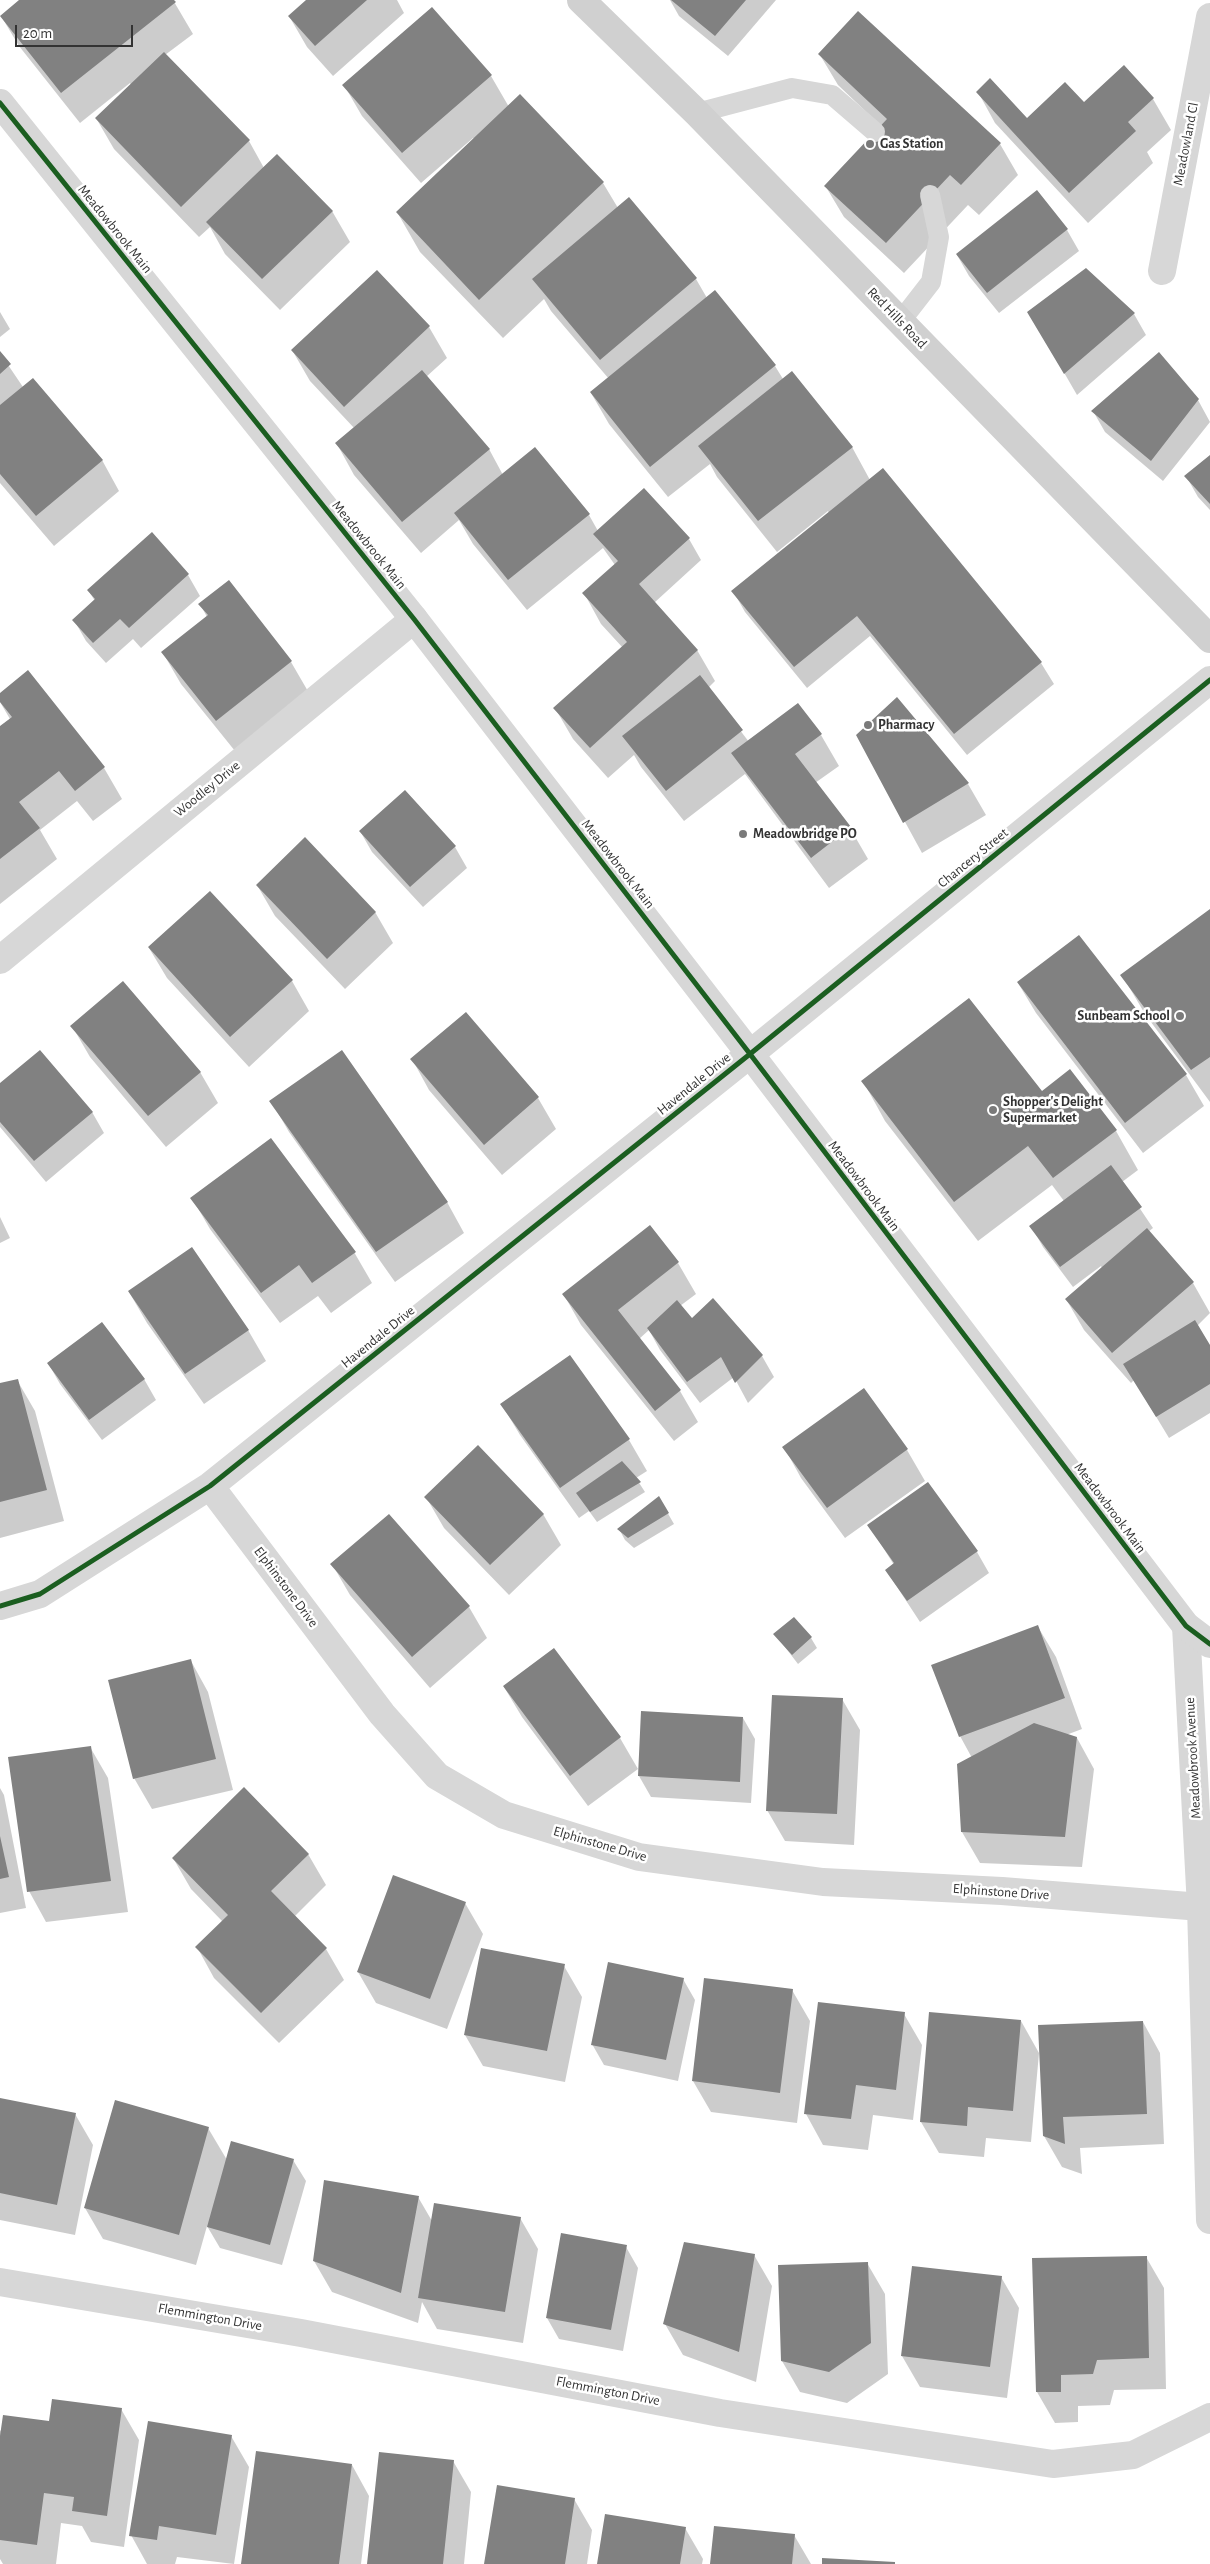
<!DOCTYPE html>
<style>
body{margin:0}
#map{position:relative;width:1210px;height:2564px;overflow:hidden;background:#fff;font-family:"Alegreya Sans",sans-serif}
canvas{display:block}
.scale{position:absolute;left:15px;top:25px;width:118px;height:22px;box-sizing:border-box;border:2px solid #333;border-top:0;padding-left:6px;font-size:15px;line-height:18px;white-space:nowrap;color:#333;-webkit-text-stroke:4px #fff;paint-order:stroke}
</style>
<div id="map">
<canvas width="1210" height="2564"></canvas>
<div class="scale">20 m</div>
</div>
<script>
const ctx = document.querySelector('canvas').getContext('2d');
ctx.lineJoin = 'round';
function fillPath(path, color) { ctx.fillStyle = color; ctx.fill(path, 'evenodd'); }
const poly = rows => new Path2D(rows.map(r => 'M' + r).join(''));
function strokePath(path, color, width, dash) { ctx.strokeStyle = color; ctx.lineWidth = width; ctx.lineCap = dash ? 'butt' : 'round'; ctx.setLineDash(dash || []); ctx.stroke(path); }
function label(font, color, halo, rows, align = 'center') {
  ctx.font = font + ' "Alegreya Sans",sans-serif'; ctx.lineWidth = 5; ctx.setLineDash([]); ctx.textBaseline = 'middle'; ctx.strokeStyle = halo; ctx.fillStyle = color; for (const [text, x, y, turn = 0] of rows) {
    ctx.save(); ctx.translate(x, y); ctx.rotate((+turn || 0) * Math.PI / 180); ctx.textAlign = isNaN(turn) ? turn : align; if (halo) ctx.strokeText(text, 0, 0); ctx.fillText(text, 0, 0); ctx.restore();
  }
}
fillPath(poly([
 [21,0,173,0,193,34,165,55,249,141,264,168,332,211,350,242,280,310,225,254,210,227,199,237,114,149,96,118,131,85,130,83,80,123,19,46,1,16],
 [308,0,397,0,404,13,333,76,307,47,289,16],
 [670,0,776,0,728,56,679,16],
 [820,55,1000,144,1018,175,979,215,968,205,904,273,844,217,826,187,882,127,838,85],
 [1124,67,1153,99,1171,130,1147,152,1153,163,1088,223,995,123,978,92,1027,119,1084,104],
 [491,76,509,107,603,183,618,208,629,199,696,279,707,298,775,366,783,379,852,447,870,480,882,470,1041,663,1054,684,967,755,870,636,807,688,745,612,733,591,829,513,828,511,777,552,717,477,710,464,668,497,609,424,591,393,609,379,551,311,544,299,503,338,420,252,397,212,475,139,473,138,421,183,362,116,344,85],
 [1067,230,1079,251,999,313,969,276,957,255],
 [0,312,10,329,0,337],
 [1029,312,1134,314,1146,335,1077,395],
 [429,327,447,358,426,377,489,449,503,475,589,515,598,531,689,539,701,560,654,603,697,650,715,681,708,688,749,742,821,735,839,766,815,783,850,828,868,859,829,888,745,774,684,821,641,767,634,755,608,778,573,739,555,708,623,648,601,624,584,593,615,565,603,548,527,610,473,544,459,520,421,553,354,475,337,444,355,429,310,381,292,350],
 [0,353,23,387,102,460,119,491,54,546,0,483],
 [1198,400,1210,422,1163,481,1105,432,1093,411],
 [1210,457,1210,510,1198,497,1186,476],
 [151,534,188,575,200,596,141,648,133,639,106,663,86,641,74,620,95,601,88,590],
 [228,582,291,662,309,693,235,751,181,684,163,653,207,617,200,604],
 [28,672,104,768,122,799,93,821,77,801,40,830,57,859,0,904,0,727,10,719,0,702,0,694],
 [897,699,968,784,986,815,922,853,858,736],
 [360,831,455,847,467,868,423,907,372,852],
 [257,885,375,912,393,943,345,989,275,916],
 [1210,911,1210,1102,1145,1014,1122,975],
 [1079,936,1186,1075,1204,1106,1143,1153,1036,1013,1018,983],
 [149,948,292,981,309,1011,249,1067,167,978],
 [466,1014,538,1098,556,1129,502,1175,429,1090,412,1059],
 [72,1026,200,1072,218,1103,166,1147,90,1057],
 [863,1081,1042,1093,1116,1131,1138,1170,1122,1182,1153,1228,1148,1232,1193,1283,1210,1313,1197,1326,1210,1347,1210,1413,1169,1438,1134,1380,1131,1383,1084,1330,1066,1299,1102,1268,1101,1266,1073,1287,1043,1247,1031,1226,1064,1201,1052,1185,978,1241,885,1121],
 [0,1085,92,1112,104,1133,46,1182,0,1127],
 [271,1101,447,1202,464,1233,395,1282,289,1132],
 [192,1198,354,1252,372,1283,331,1313,318,1296,280,1323,210,1229],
 [0,1217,10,1238,0,1243],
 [650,1227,678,1263,696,1294,680,1306,691,1320,762,1356,774,1377,748,1403,734,1377,700,1403,660,1350,649,1330,639,1339,680,1391,698,1422,674,1441,581,1325,564,1295],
 [129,1292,248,1330,266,1361,204,1404,147,1323],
 [570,1357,629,1440,647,1471,636,1478,645,1492,597,1522,589,1511,579,1518,520,1435,502,1405],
 [48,1363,144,1379,156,1400,102,1440,60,1384],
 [17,1380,35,1411,64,1521,0,1538,0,1385],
 [864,1390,907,1450,925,1481,845,1538,801,1478,784,1447],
 [928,1484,977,1552,989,1573,920,1622,886,1570,894,1565,869,1525],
 [426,1497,543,1514,561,1545,509,1595,444,1528],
 [659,1498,674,1524,634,1548,625,1540,619,1529],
 [389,1515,469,1607,487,1638,430,1688,350,1595,332,1564],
 [1038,1627,1056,1657,1082,1729,1066,1735,1077,1738,1094,1769,1082,1867,980,1863,962,1832,972,1758,960,1736],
 [775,1634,811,1638,817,1648,798,1664],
 [554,1650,620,1738,638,1769,588,1806,522,1717,504,1687],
 [191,1661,208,1692,233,1790,152,1809,134,1778],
 [842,1699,860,1730,854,1845,785,1841,767,1810],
 [743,1718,755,1739,751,1803,651,1797,639,1776],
 [90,1747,108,1778,128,1912,46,1922,29,1891],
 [0,1788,4,1795,26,1908,0,1913],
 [308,1854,326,1885,295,1916,326,1949,344,1980,279,2043,214,1978,197,1947,223,1922,191,1889,173,1858],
 [465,1903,483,1934,447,2029,376,2003,358,1972],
 [564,1966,582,1997,565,2082,483,2066,465,2035],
 [683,1979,695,2000,678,2081,604,2065,592,2044],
 [792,1990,810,2021,797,2123,711,2112,693,2081],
 [904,2014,922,2045,913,2120,873,2115,868,2150,823,2145,806,2114],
 [1021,2021,1039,2053,1031,2142,986,2138,984,2157,939,2153,921,2122],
 [1143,2022,1160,2053,1164,2144,1080,2148,1082,2174,1062,2167,1044,2136],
 [0,2100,75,2114,93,2145,75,2235,0,2220],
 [208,2128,227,2160,293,2160,306,2181,282,2265,220,2248,207,2226,196,2265,103,2239,85,2208],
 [418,2197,432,2221,520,2218,538,2249,523,2343,437,2329,422,2302,418,2323,332,2292,314,2261],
 [626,2247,638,2268,623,2351,559,2339,547,2318],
 [754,2255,772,2286,756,2382,683,2355,665,2324],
 [1146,2257,1164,2288,1166,2389,1114,2390,1110,2405,1078,2406,1078,2422,1055,2423,1037,2392],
 [867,2263,885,2294,888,2374,847,2403,800,2392,782,2361],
 [1001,2277,1019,2308,1007,2398,920,2387,902,2356],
 [121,2409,139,2440,124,2547,91,2542,82,2526,61,2523,56,2564,3,2564,0,2559,0,2430,2,2433],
 [231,2436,249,2467,234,2564,177,2557,175,2564,147,2564,131,2535],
 [453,2461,471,2492,464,2564,368,2564],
 [352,2465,369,2496,361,2564,243,2564],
 [574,2499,592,2530,587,2564,485,2564],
 [685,2528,703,2559,702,2564,599,2564],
 [794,2535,811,2564,712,2564]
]), '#0003');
fillPath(poly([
 [19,0,174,0,176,2,61,93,0,16],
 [306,0,367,0,315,46,288,16],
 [671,0,746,0,715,36],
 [432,7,492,75,402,153,342,85],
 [858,11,1001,143,961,185,950,175,886,243,824,186,887,119,818,54],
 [164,52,250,140,181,207,95,118],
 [1124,65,1154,98,1128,122,1136,131,1069,193,976,92,990,78,1027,118,1065,82,1084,102],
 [520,94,604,182,479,300,396,212],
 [277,154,333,211,262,279,206,222],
 [1037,190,1068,229,987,293,956,254],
 [629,197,697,278,600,360,532,279],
 [1086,268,1135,313,1064,374,1027,312],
 [377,270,430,326,344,407,291,350],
 [715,290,776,365,650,467,590,392],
 [0,351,11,364,0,374],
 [1159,352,1199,399,1151,461,1091,411],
 [422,370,490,449,402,522,335,443],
 [792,371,853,447,758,521,698,446],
 [33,378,103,460,36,516,0,474,0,405],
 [535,447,590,514,508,580,454,513],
 [1210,455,1210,504,1184,476],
 [883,468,1042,662,954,734,857,616,794,667,731,591],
 [644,488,690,538,639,584,698,650,590,748,553,708,627,642,582,593,618,561,593,534],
 [152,532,189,574,129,628,120,619,93,643,72,620,95,599,87,590],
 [229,580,292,661,216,721,161,652,208,615,198,604],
 [28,670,105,767,75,791,59,771,19,802,40,828,0,859,0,726,12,717,0,702,0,693],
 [700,675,743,730,666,791,622,736],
 [897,697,969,783,903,823,856,735],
 [798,703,822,734,795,754,851,827,811,858,731,753],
 [405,790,456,846,410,887,359,831],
 [305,837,376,912,327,959,256,885],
 [210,891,293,980,230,1037,148,947],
 [1210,909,1210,1057,1191,1070,1120,975],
 [1079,935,1187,1074,1125,1123,1017,982],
 [123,981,201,1072,148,1116,70,1026],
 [969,998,1042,1091,1070,1069,1117,1130,1053,1178,1028,1146,954,1202,861,1081],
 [466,1012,539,1097,484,1145,410,1059],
 [40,1050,93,1112,34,1161,0,1122,0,1083],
 [342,1050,448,1202,376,1252,269,1101],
 [271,1138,356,1252,312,1283,299,1265,261,1293,190,1198],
 [1111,1165,1142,1207,1060,1267,1029,1226],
 [650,1225,679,1262,618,1310,681,1390,655,1411,562,1294],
 [1147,1228,1194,1282,1112,1353,1065,1299],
 [192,1247,249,1330,185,1374,128,1291],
 [713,1298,763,1355,735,1383,721,1357,687,1382,647,1328,677,1300,692,1318],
 [1195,1320,1210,1345,1210,1384,1156,1417,1123,1364],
 [102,1322,145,1379,89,1420,47,1363],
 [570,1355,630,1439,560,1488,500,1404],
 [18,1379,47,1490,0,1502,0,1383],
 [864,1388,908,1449,827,1508,782,1447],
 [478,1445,544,1514,490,1565,424,1497],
 [622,1461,641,1482,590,1512,576,1493],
 [928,1482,978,1551,907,1601,885,1570,894,1563,867,1525],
 [659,1496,669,1513,628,1538,617,1529],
 [389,1514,470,1606,412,1657,330,1564],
 [794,1617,812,1637,792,1655,773,1634],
 [1038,1625,1065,1698,959,1737,931,1665],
 [554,1648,621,1737,570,1776,503,1686],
 [191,1659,216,1759,133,1779,108,1680],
 [772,1695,843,1698,837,1814,766,1811],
 [641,1711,743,1717,740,1782,638,1776],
 [1034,1723,1077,1737,1065,1837,961,1832,957,1764],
 [91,1746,111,1881,27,1892,8,1757],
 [244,1787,309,1854,271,1891,327,1948,261,2013,195,1947,228,1915,172,1858],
 [0,1836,9,1877,0,1879],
 [393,1875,466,1902,430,1999,357,1972],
 [481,1948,565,1964,547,2051,464,2035],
 [608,1962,684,1978,666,2060,591,2045],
 [704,1978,793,1989,780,2093,692,2081],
 [818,2002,905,2012,896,2090,856,2085,851,2119,804,2114],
 [929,2012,1021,2020,1013,2111,968,2107,967,2126,920,2122],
 [1143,2021,1147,2114,1063,2117,1065,2144,1043,2136,1038,2025],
 [0,2098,76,2113,57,2205,0,2193],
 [115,2100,209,2127,179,2235,84,2208],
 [231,2141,294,2159,270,2245,207,2227],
 [324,2180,419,2196,401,2293,313,2261],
 [434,2203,521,2217,505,2312,418,2298],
 [561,2233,627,2245,611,2330,546,2318],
 [684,2242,755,2254,739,2352,663,2324],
 [1147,2256,1149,2358,1097,2360,1093,2374,1061,2375,1061,2392,1036,2392,1032,2258],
 [868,2262,871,2343,829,2372,781,2361,778,2265],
 [912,2266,1002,2276,990,2367,901,2356],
 [52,2399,122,2408,107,2516,72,2511,74,2497,44,2493,37,2545,0,2540,0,2436,3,2415,49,2421],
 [148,2421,232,2435,216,2535,159,2526,157,2540,129,2536],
 [256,2451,352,2464,339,2564,241,2564],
 [379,2452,454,2460,443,2564,367,2564],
 [497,2485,575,2498,565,2564,484,2564],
 [605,2514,686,2527,680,2564,597,2564],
 [714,2526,795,2534,792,2564,710,2564],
 [822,2558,895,2562,895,2564,822,2564]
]), '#818181');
strokePath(poly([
 [697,113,792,88,832,95,875,132],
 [900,322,931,282,939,237,930,195]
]), '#d7d7d7', 20);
strokePath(poly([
 [1162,271,1210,17],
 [0,960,414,619],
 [210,1486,382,1714,437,1776,504,1815,639,1857,823,1882,1002,1891,1201,1907],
 [0,1606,40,1594,210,1486,750,1054,1210,680],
 [1186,1626,1201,1907,1210,2220],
 [0,2282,301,2333,720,2413,1053,2464,1133,2455,1210,2417]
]), '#d7d7d7', 28);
strokePath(poly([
 [0,103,414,619,750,1054,1186,1626,1210,1644]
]), '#d7d7d7', 28);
strokePath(poly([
 [581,0,697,113,1210,639]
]), '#d0d0d0', 28);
strokePath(poly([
 [0,103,414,619,750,1054,1186,1626,1210,1644],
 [0,1606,40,1594,210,1486,750,1054,1210,680]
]), '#1b5e20', 5);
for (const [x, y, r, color] of [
 [870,144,5,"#7a7a7a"],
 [868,725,5,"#7a7a7a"],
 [743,834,5,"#7a7a7a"],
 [1180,1016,5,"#7a7a7a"],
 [993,1110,5,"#7a7a7a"]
]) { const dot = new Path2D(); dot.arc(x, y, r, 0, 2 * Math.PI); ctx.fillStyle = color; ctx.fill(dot); strokePath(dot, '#fff', 2); }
label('bold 14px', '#333', '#fff', [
 ["Gas Station",880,144],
 ["Pharmacy",878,725],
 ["Meadowbridge PO",753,834],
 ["Sunbeam School",1170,1016,"right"],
 ["Shopper's Delight",1003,1102],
 ["Supermarket",1003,1118]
], 'left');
label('14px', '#333', '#fff', [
 ["Meadowland Cl",1186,144,-79],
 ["Meadowbrook Main",115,229,51],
 ["Red Hills Road",897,318,46],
 ["Meadowbrook Main",369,545,51],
 ["Woodley Drive",207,789,-39],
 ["Chancery Street",973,858,-39],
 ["Meadowbrook Main",618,864,52],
 ["Havendale Drive",694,1084,-39],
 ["Meadowbrook Main",864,1186,53],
 ["Havendale Drive",378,1337,-39],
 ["Meadowbrook Main",1110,1508,53],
 ["Elphinstone Drive",286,1587,53],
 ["Meadowbrook Avenue",1193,1758,-93],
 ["Elphinstone Drive",600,1844,16],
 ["Elphinstone Drive",1001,1892,4],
 ["Flemmington Drive",210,2317,10],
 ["Flemmington Drive",608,2391,11]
]);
</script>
